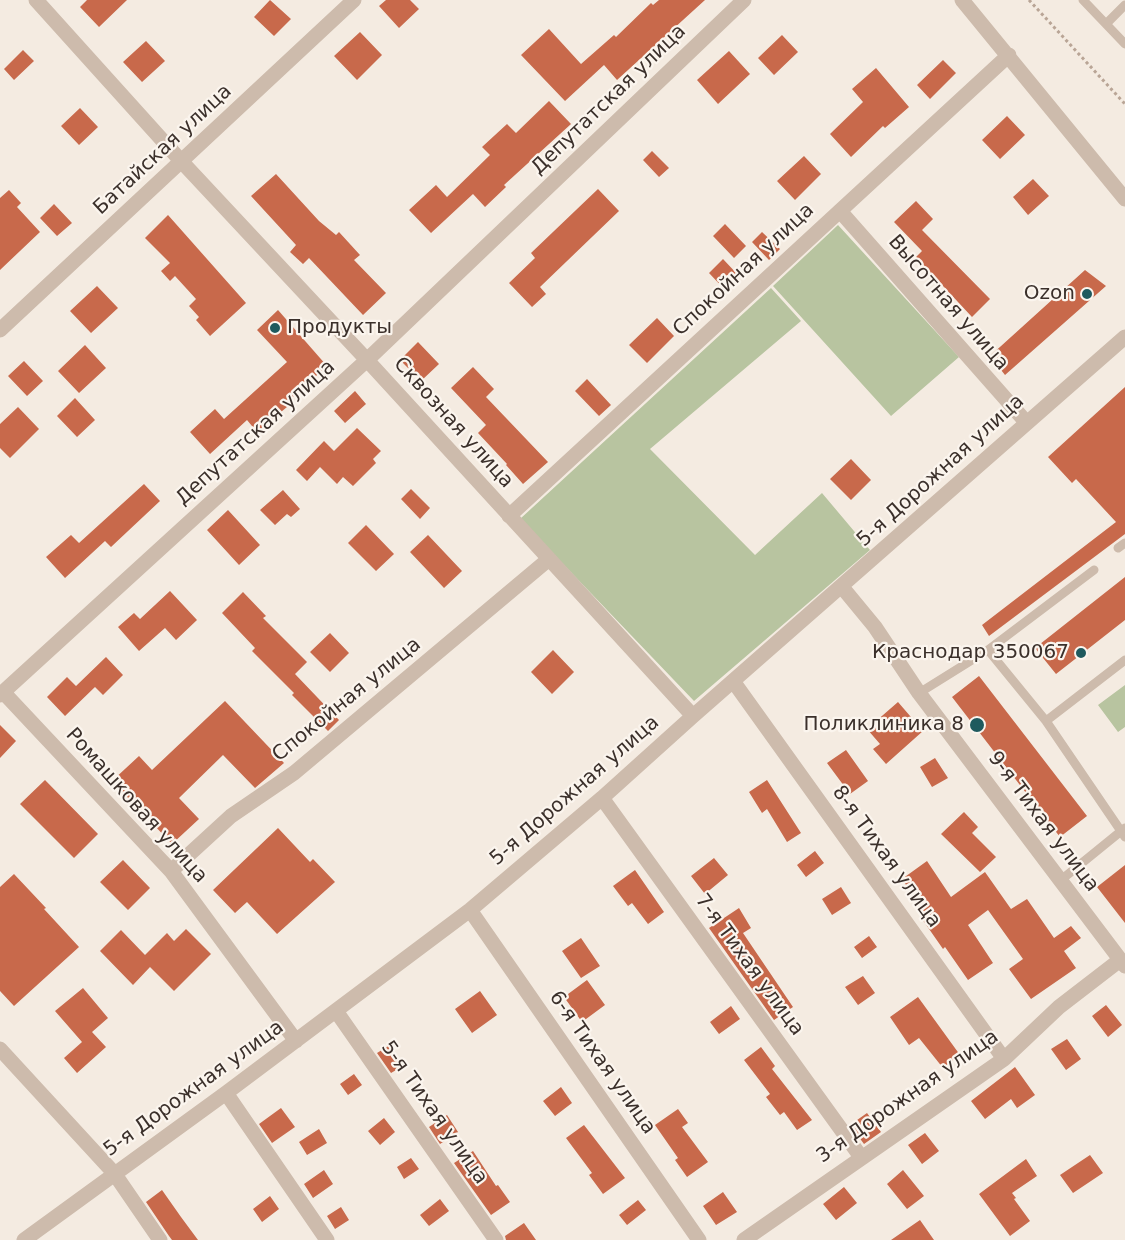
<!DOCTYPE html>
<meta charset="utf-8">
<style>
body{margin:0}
canvas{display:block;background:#f4ebe1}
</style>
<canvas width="1125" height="1240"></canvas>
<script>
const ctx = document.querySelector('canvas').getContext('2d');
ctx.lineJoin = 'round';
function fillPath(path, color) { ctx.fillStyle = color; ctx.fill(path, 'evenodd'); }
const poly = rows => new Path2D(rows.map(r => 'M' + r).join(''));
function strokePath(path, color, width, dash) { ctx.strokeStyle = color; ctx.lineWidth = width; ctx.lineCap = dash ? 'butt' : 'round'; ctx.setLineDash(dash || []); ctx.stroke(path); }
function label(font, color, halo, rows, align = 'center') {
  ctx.font = font + ' "DejaVu Sans",sans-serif'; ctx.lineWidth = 4.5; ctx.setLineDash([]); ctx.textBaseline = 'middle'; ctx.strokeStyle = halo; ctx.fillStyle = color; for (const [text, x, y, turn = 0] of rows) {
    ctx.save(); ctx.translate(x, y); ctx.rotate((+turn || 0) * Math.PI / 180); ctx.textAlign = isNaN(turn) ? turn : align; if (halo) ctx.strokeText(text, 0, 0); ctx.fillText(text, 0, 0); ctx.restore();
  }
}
fillPath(poly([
 [838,225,959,357,891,416,773,286],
 [771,288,801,321,650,449,755,555,822,493,870,550,694,701,520,519],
 [1125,685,1125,727,1118,732,1098,705]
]), '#b8c4a0');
fillPath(poly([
 [87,0,127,0,99,27,80,7],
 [270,0,291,19,274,36,254,17],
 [386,0,410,0,419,9,399,28,379,6],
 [659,0,705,0,617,80,604,65,565,101,521,55,549,29,581,64,614,35,616,37,651,3,653,5],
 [360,32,382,55,357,80,334,56],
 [782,35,798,52,774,75,758,58],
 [146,41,165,61,142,82,123,62],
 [23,50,34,61,14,80,4,69],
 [729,51,750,74,718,104,697,80],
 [943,60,956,73,930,99,917,85],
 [876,68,909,107,885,128,883,126,851,157,830,134,863,102,852,89],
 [549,101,571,124,504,185,506,187,485,207,473,194,431,233,409,210,436,185,447,197,490,155,482,147,507,124,516,133],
 [80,108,98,127,79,145,61,126],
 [1007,116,1025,135,1000,159,982,140],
 [652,151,669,168,659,177,643,160],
 [804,156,821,174,795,200,777,181],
 [276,174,319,221,336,235,339,232,360,255,354,260,386,293,363,315,309,258,303,264,290,252,296,245,251,196],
 [1033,179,1049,196,1028,215,1013,197],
 [598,189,619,211,540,287,546,294,532,307,509,283,535,258,531,253],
 [9,190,21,203,17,207,40,232,0,270,0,198],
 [916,201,933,219,922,230,990,299,972,317,916,257,922,251,894,222],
 [54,204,72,223,57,236,40,218],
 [168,215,246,303,210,336,196,320,199,317,189,306,196,299,175,276,170,281,161,271,170,263,145,238],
 [725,224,746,246,734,258,713,236],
 [762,232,780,249,769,260,752,242],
 [723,259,739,276,725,290,709,273],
 [1085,270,1106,286,1005,375,990,356],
 [97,286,118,308,91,333,70,311],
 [278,310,327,366,285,404,287,407,257,432,247,420,210,454,190,432,215,409,224,419,287,362,257,330],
 [657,318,674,336,647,363,629,345],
 [418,342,439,364,421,381,400,360],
 [85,345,106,368,79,393,58,371],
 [24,361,43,381,27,396,8,376],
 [473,367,494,389,486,397,548,462,523,484,506,465,507,464,478,433,486,425,451,388],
 [587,379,611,405,599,416,575,391],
 [1125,387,1125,534,989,636,982,625,1116,522,1076,479,1072,483,1048,457],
 [355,391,366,404,345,423,334,411],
 [75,398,95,420,77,437,57,416],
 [18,407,39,429,10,458,0,448,0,424],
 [357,428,381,451,373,459,376,463,353,486,343,477,337,484,320,467,307,481,296,470,324,441,334,451],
 [851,459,871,480,851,500,830,479],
 [144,484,160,501,111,547,105,541,65,578,46,557,71,535,79,543],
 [411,489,430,508,420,519,401,499],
 [283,490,300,509,291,517,287,514,275,525,260,510],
 [228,510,260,545,239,565,207,530],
 [366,525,394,554,376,571,348,543],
 [428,535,462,571,444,588,410,552],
 [1125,577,1125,620,1056,674,1035,648],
 [170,591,197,620,176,640,165,628,139,651,118,627,134,613,140,619],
 [243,592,266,616,263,618,307,662,295,674,339,720,328,731,292,695,294,693,252,651,255,648,222,613],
 [330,633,349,653,330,672,310,652],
 [553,650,574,672,552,694,531,672],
 [106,657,123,675,103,695,95,687,65,716,47,697,67,677,76,686],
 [979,676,1087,816,1060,837,952,697],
 [225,701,284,763,255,788,223,755,179,798,199,819,172,844,112,781,139,756,152,770],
 [898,702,923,731,886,764,873,749,880,744,867,729],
 [0,725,16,741,0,758],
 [846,750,868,781,850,794,827,763],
 [935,758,948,778,932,787,920,767],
 [45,780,98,834,74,858,20,804],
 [767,780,801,833,787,842,767,809,762,813,749,792],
 [964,812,978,827,972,833,996,857,980,872,941,834],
 [278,828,310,862,313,859,335,882,277,934,247,902,235,913,213,890],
 [815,851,824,863,806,877,797,865],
 [714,858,728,875,705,894,691,876],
 [123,860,150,888,128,910,100,882],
 [927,861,951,897,985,872,1011,909,1027,899,1054,938,1071,926,1081,938,1064,951,1076,968,1031,999,1009,969,1023,959,988,910,968,925,993,963,968,980,945,947,943,949,920,916,925,913,902,879],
 [1125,865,1125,923,1097,887],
 [635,870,664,912,648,924,632,903,628,906,613,886],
 [14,874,46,908,44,909,79,947,14,1006,0,991,0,887],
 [841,887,851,903,832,915,822,899],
 [739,908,751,928,743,933,793,1007,774,1020,709,928],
 [186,929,211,954,174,991,150,967,133,985,100,951,121,930,145,955,167,933,174,941],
 [869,936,877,947,862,958,854,947],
 [581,938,600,966,581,978,562,951],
 [863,976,875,993,858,1005,845,987],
 [587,980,605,1005,582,1022,564,997],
 [83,988,108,1018,92,1032,106,1047,77,1073,64,1058,82,1042,55,1011],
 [480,991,497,1015,472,1033,455,1009],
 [918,997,960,1055,943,1068,919,1038,909,1045,890,1017],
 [1106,1005,1122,1025,1108,1037,1092,1016],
 [731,1006,740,1019,719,1034,710,1022],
 [1067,1039,1081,1059,1066,1070,1051,1049],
 [390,1045,403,1066,391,1073,377,1053],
 [761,1047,775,1066,772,1069,812,1120,797,1130,784,1112,780,1115,766,1097,770,1094,744,1060],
 [1015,1067,1035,1095,1017,1108,1011,1099,985,1119,971,1101],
 [354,1074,362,1085,348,1095,340,1084],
 [561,1087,572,1103,555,1116,543,1101],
 [281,1108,295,1127,272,1143,259,1124],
 [678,1109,688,1123,682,1127,708,1162,687,1177,675,1160,678,1158,655,1125],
 [867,1113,881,1132,864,1144,850,1125],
 [447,1115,458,1132,440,1144,429,1127],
 [384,1118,395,1132,380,1145,368,1131],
 [584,1125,625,1178,603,1194,589,1175,592,1173,566,1138],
 [319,1129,327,1143,307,1155,299,1142],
 [925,1133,939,1151,922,1164,908,1145],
 [473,1151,496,1186,498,1185,510,1202,491,1215,454,1163],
 [1090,1155,1103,1173,1073,1193,1060,1175],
 [411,1158,419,1169,404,1179,397,1167],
 [1026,1159,1037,1176,1012,1193,1016,1198,1014,1199,1030,1221,1010,1236,979,1194],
 [324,1170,333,1184,313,1198,304,1184],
 [903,1170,924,1196,907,1209,887,1184],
 [844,1187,857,1203,836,1220,823,1204],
 [162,1190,181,1217,198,1240,172,1240,169,1236,146,1202],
 [723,1192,737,1212,716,1225,703,1206],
 [270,1196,279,1209,262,1222,253,1209],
 [440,1199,449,1211,429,1226,420,1215],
 [638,1200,646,1210,627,1225,619,1215],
 [341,1207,349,1220,335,1229,327,1216],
 [920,1220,934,1240,891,1240],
 [524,1223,536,1240,506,1240,505,1236]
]), '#c8694b');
strokePath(poly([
 [1029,0,1125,104]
]), '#b9a596', 3, [3, 3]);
strokePath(poly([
 [1083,0,1125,44],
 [1106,24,1125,5],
 [1118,548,1125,543],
 [988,650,1046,721,1125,837],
 [919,693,988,650,1094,570],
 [1046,721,1125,660],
 [1061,880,1125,828]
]), '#cdbbac', 9);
strokePath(poly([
 [36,0,182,162,367,360,693,716],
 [962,0,1125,199],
 [840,211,1026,422],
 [0,330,354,0],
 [509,516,1009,55],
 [842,587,875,627,919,693,1125,966],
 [733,681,1004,1059],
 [3,692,171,871,296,1041],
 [0,695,367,360,744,0],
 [602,798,861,1157],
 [171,871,231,816,294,773,549,559],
 [470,910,699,1240],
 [336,1011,496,1240],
 [0,1049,114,1173,160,1240],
 [226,1093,327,1240],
 [24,1240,226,1093,470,910,602,798,693,716,1125,337],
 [744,1240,1004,1059,1059,1007,1120,960]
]), '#cdbbac', 15);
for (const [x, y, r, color] of [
 [1087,294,6,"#1f5a5e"],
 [275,328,6,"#1f5a5e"],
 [1081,653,6,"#1f5a5e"],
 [977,725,8,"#1f5a5e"]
]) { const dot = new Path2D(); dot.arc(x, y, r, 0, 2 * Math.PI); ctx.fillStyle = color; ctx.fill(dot); strokePath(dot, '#fbf5ee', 2); }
label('20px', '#3b302b', '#fbf5ee', [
 ["Депутатская улица",609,100,-44],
 ["Батайская улица",163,150,-43],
 ["Спокойная улица",744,270,-43],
 ["Высотная улица",948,303,49],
 ["Сквозная улица",453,423,48],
 ["Депутатская улица",256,433,-42],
 ["5-я Дорожная улица",941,471,-42],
 ["Спокойная улица",347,700,-39],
 ["5-я Дорожная улица",575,791,-41],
 ["Ромашковая улица",136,806,48],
 ["9-я Тихая улица",1043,822,53],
 ["8-я Тихая улица",886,857,54],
 ["7-я Тихая улица",749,965,54],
 ["6-я Тихая улица",602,1063,55],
 ["5-я Дорожная улица",194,1089,-36],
 ["3-я Дорожная улица",908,1097,-35],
 ["5-я Тихая улица",434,1113,55]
]);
label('20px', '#3b302b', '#fbf5ee', [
 ["Ozon",1075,294],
 ["Продукты",287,328,"left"],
 ["Краснодар 350067",1069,653],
 ["Поликлиника 8",964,725]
], 'right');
</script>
